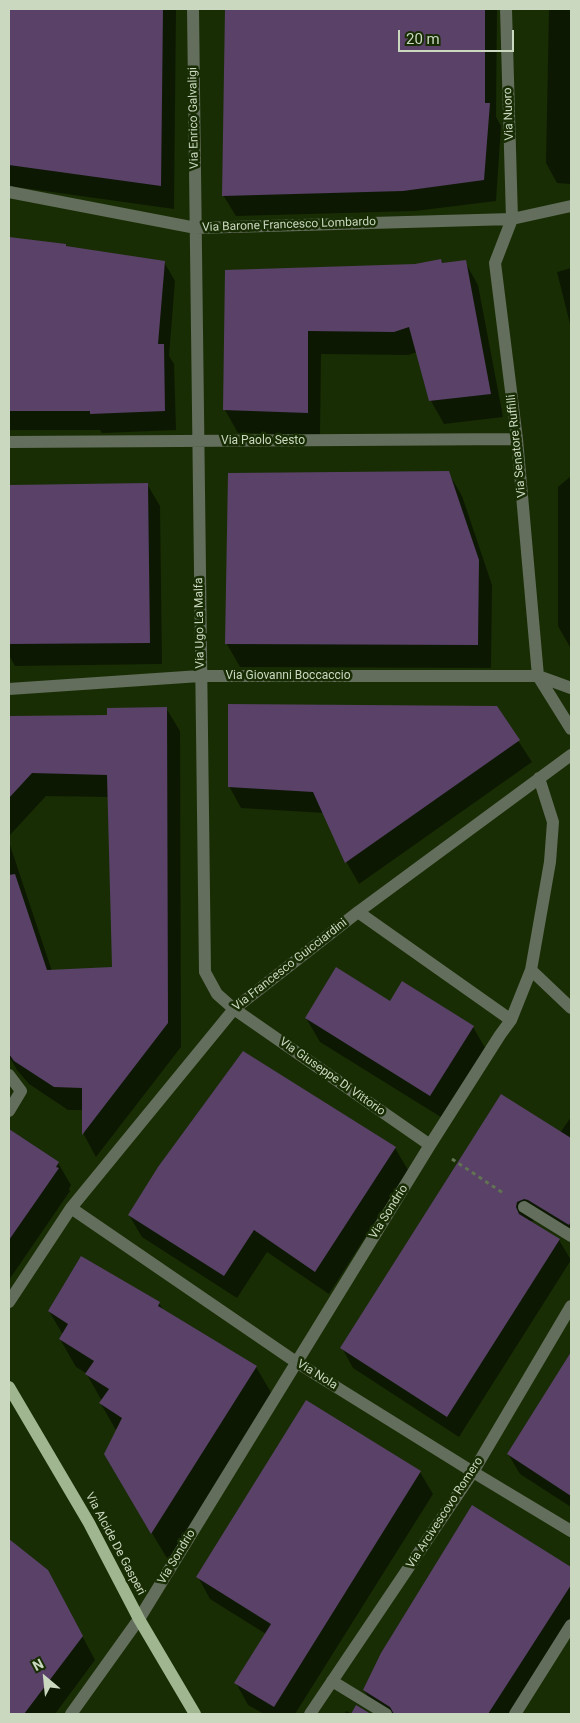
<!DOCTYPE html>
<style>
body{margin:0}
#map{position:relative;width:580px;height:1723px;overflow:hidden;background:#182d04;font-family:Roboto,sans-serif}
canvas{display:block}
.frame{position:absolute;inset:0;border:10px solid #cad8c0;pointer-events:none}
.north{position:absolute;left:20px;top:1653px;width:50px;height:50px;-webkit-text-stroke:4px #182d04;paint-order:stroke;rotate:332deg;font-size:14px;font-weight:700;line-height:20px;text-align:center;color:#cad8c0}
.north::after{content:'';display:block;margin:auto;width:18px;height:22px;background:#cad8c0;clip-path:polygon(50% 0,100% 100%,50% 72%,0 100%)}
.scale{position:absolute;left:398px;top:30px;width:116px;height:22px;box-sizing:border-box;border:2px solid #cad8c0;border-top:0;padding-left:6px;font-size:15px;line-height:18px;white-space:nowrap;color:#cad8c0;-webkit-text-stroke:4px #182d04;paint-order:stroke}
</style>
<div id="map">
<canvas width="580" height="1723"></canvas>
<div class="frame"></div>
<div class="north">N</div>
<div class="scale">20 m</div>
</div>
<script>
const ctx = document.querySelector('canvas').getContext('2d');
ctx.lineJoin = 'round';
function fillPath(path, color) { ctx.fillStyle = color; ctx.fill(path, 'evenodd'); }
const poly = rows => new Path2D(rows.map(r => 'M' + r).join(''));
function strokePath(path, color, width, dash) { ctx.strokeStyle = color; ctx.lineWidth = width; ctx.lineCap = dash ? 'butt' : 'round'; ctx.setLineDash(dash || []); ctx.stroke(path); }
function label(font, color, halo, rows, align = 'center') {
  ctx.font = font + ' Roboto,sans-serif'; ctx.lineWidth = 5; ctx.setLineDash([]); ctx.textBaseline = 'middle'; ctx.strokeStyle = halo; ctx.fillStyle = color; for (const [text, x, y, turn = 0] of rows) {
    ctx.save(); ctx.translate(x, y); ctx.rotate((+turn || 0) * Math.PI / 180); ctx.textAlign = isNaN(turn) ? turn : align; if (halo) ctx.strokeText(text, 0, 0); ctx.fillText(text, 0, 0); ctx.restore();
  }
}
fillPath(poly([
 [9,9,176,9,174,209,9,186],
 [226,9,497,9,496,117,501,126,496,201,415,211,236,216,223,195],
 [549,9,571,9,571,184,557,183,546,163],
 [9,238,66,245,67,247,164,262,175,281,169,356,174,364,176,430,102,433,100,430,9,430],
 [441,260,443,264,465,262,478,285,503,417,444,424,431,401,417,352,408,355,321,354,320,435,238,433,225,410,226,271,415,265],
 [571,268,571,328,557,272],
 [448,472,462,496,492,585,491,668,240,667,227,644],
 [571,476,571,649,558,626,558,487],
 [147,484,160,506,162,664,15,666,9,655,9,486],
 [496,707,532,762,359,884,347,863,324,813,241,808,229,786],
 [166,708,180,731,181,1047,96,1157,84,1135,84,1110,68,1110,29,1084,17,1070,9,1056,9,842,52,971,113,969,109,797,46,796,9,836,9,718,108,717],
 [390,1003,473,1027,487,1051,444,1119,320,1042,306,1018],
 [571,1117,571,1239,536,1219,530,1222,559,1240,571,1260,459,1437,353,1368,342,1348,560,1133],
 [13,1134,58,1163,71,1185,69,1189,70,1191,9,1280,9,1140],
 [395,1148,408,1170,329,1294,267,1252,237,1298,142,1237,129,1215],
 [159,1303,163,1310,256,1367,272,1394,168,1560,105,1454,117,1432,101,1404,102,1401,86,1373,76,1367,60,1339,63,1335,49,1311],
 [571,1355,571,1507,520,1474,508,1454],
 [420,1472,433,1494,295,1714,264,1714,248,1705,236,1683,266,1634,210,1599,198,1577],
 [472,1507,571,1568,571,1624,513,1714,381,1714,376,1711,364,1690],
 [9,1541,47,1570,95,1660,55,1714,9,1714],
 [346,1711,352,1714,344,1714]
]), '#0007');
fillPath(poly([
 [9,9,163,9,161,186,9,165],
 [225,9,485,9,485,103,490,103,484,180,403,191,222,196],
 [9,237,66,244,66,246,165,261,158,344,164,344,165,411,90,414,90,411,9,411],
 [441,259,442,263,466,260,491,394,429,401,409,327,394,332,308,331,308,413,223,410,225,270,415,264],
 [449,471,479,560,478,645,225,644,228,473],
 [148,483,150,643,9,644,9,485],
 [228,704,497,706,520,740,345,863,313,792,228,787],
 [167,707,168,1023,82,1135,82,1088,54,1087,14,1061,9,1054,9,875,15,874,47,970,112,967,107,775,32,773,9,798,9,716,107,715,107,708],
 [336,967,390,1001,402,981,474,1026,430,1096,305,1018],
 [243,1051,396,1147,315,1272,254,1230,224,1276,128,1215,158,1167],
 [501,1094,571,1138,571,1221,569,1225,528,1200,524,1199,517,1202,516,1207,519,1214,560,1239,447,1417,340,1348],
 [9,1129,59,1162,56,1167,59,1168,9,1240],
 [81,1256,160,1302,158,1306,257,1366,151,1534,104,1454,122,1418,99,1403,109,1389,85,1374,94,1361,59,1339,68,1324,48,1311],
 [571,1352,571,1496,507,1454],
 [306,1400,421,1471,274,1707,234,1683,271,1624,196,1577],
 [472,1505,571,1567,571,1585,488,1714,394,1714,390,1707,363,1690,381,1653],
 [9,1539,48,1570,83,1636,24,1714,9,1714],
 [356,1705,371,1714,351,1714]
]), '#594168');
strokePath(poly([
 [452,1159,503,1193]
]), '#617351', 3, [4, 4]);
strokePath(poly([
 [193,9,205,972,217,994,234,1009,430,1145],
 [506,9,512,219,495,263,517,439,538,676,571,729],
 [9,192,196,228,512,219,571,206],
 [9,442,517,439],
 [9,689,200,676,538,676,571,688],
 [358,912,511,1020],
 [531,970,571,1008],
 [9,1075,21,1091,9,1111],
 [524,1207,571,1236],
 [71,1208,296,1362,473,1472,571,1531],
 [9,1302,71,1208,234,1009,358,912,571,755],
 [332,1681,386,1714],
 [71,1714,139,1619,430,1145,500,1035,511,1020,531,970,550,862,553,822,539,778],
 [310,1714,473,1472,571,1306],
 [515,1714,571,1625]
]), '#636e5c', 12);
strokePath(poly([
 [9,1387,89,1523,139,1619,195,1714]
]), '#9fb690', 12);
label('12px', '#cad8c0', '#182d04', [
 ["Via Nuoro",509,114,-92],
 ["Via Enrico Galvaligi",194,118,-91],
 ["Via Barone Francesco Lombardo",289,225,-2],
 ["Via Paolo Sesto",263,441],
 ["Via Senatore Ruffilli",517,446,-96],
 ["Via Ugo La Malfa",200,623,-91],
 ["Via Giovanni Boccaccio",288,676],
 ["Via Francesco Guicciardini",290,965,-38],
 ["Via Giuseppe Di Vittorio",332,1077,35],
 ["Via Sondrio",389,1212,-58],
 ["Via Nola",317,1375,32],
 ["Via Arcivescovo Romero",445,1513,-57],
 ["Via Alcide De Gasperi",115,1544,62],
 ["Via Sondrio",177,1557,-59]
]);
</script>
